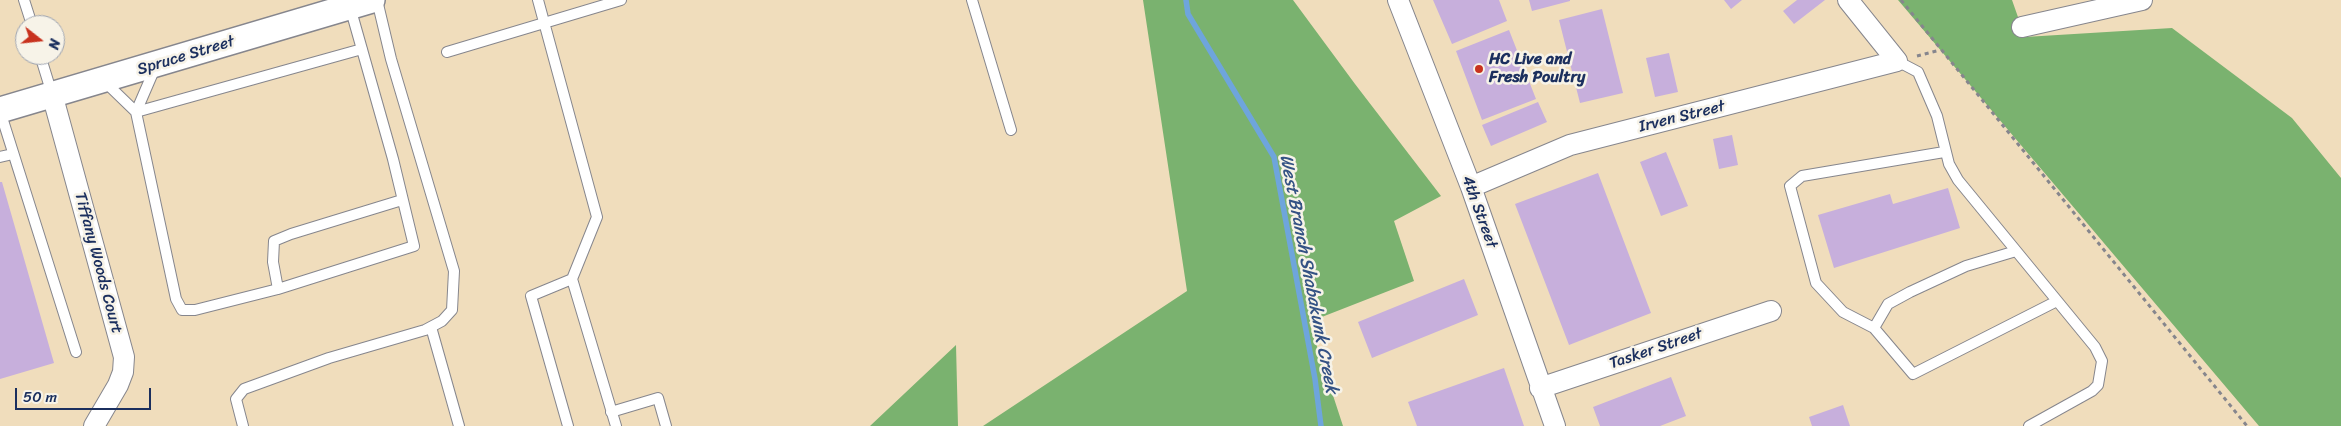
<!DOCTYPE html>
<style>
body{margin:0}
#map{position:relative;width:2341px;height:426px;overflow:hidden;background:#f0ddbc;font-family:Sriracha,sans-serif}
canvas{display:block}
.north{position:absolute;left:15px;top:15px;width:50px;height:50px;box-sizing:border-box;background:#f7f3e8;border:1px solid #9fa5b1;border-radius:50%;rotate:106deg;font-size:14px;font-weight:700;line-height:20px;text-align:center;color:#1b2f5e}
.north::after{content:'';display:block;margin:auto;width:18px;height:22px;background:#c8321e;clip-path:polygon(50% 0,100% 100%,50% 72%,0 100%)}
.scale{position:absolute;left:15px;top:388px;width:136px;height:22px;box-sizing:border-box;border:2px solid #1b2f5e;border-top:0;padding-left:6px;font-size:15px;line-height:18px;white-space:nowrap;color:#1b2f5e;-webkit-text-stroke:4px #f7f3e8;paint-order:stroke}
</style>
<div id="map">
<canvas width="2341" height="426"></canvas>
<div class="north">N</div>
<div class="scale">50 m</div>
</div>
<script>
const ctx = document.querySelector('canvas').getContext('2d');
ctx.lineJoin = 'round';
function fillPath(path, color) { ctx.fillStyle = color; ctx.fill(path, 'evenodd'); }
const poly = rows => new Path2D(rows.map(r => 'M' + r).join(''));
function strokePath(path, color, width, dash) { ctx.strokeStyle = color; ctx.lineWidth = width; ctx.lineCap = dash ? 'butt' : 'round'; ctx.setLineDash(dash || []); ctx.stroke(path); }
function label(font, color, halo, rows, align = 'center') {
  ctx.font = font + ' Sriracha,sans-serif'; ctx.lineWidth = 5; ctx.setLineDash([]); ctx.textBaseline = 'middle'; ctx.strokeStyle = halo; ctx.fillStyle = color; for (const [text, x, y, turn = 0] of rows) {
    ctx.save(); ctx.translate(x, y); ctx.rotate((+turn || 0) * Math.PI / 180); ctx.textAlign = isNaN(turn) ? turn : align; if (halo) ctx.strokeText(text, 0, 0); ctx.fillText(text, 0, 0); ctx.restore();
  }
}
fillPath(poly([
 [1143,0,1293,0,1355,84,1441,196,1394,221,1414,281,1309,322,1343,426,983,426,1187,291],
 [1898,0,2012,0,2025,37,2172,28,2292,118,2341,178,2341,426,2259,426],
 [956,345,958,426,870,426]
]), '#7ab26f');
strokePath(poly([
 [1186,0,1188,14,1274,157,1315,379,1321,426]
]), '#6ea5dc', 5.5);
fillPath(poly([
 [1433,0,1499,0,1507,21,1452,44],
 [1529,0,1570,0,1570,1,1532,11],
 [1724,0,1742,0,1731,9],
 [1797,0,1825,0,1794,24,1783,11],
 [1602,9,1623,93,1580,103,1559,20],
 [1509,30,1536,99,1482,120,1456,51],
 [1669,53,1678,92,1655,97,1646,58],
 [1538,102,1547,122,1491,146,1482,125],
 [1732,135,1738,165,1719,169,1713,139],
 [1666,152,1688,206,1661,216,1640,162],
 [1598,173,1651,313,1569,345,1515,204],
 [0,182,2,182,54,363,0,379],
 [1948,188,1960,228,1834,268,1818,215,1890,194,1893,204],
 [1464,279,1478,315,1372,358,1358,322],
 [1504,368,1524,426,1417,426,1408,402],
 [1671,377,1686,416,1660,426,1600,426,1593,407],
 [1843,405,1850,426,1812,426,1809,417]
]), '#c7afdc');
const service = poly([
 [24,0,32,25],
 [538,0,597,217,572,279,616,426],
 [972,0,1011,130],
 [447,52,621,0],
 [40,55,52,94],
 [1897,61,1918,72,1937,116,1949,164,1958,180,2095,347,2102,361,2098,385,2092,391,2029,426],
 [155,68,136,112,176,299,182,310,195,310,278,289,414,246,393,159,350,7],
 [104,81,136,112],
 [0,111,76,352],
 [136,112,362,49],
 [1944,152,1802,176,1790,186,1816,283,1843,312,1874,328,1913,374,2057,301],
 [0,157,13,154],
 [278,289,273,262,274,241,291,234,402,200],
 [431,327,459,426],
 [1874,328,1888,304,1910,292,1966,266,2016,251],
 [611,412,658,398,666,426],
 [243,426,236,399,244,389,329,358,425,330,442,321,452,310,454,271,391,59,377,0],
 [568,426,531,296,572,279]
]);
const minor = poly([
 [1398,0,1471,187,1555,426],
 [2022,27,2142,0],
 [52,94,124,357,123,372,118,385,94,426],
 [1471,187,1570,145,1897,61,1848,0],
 [1540,388,1771,311]
]);
const tertiary = poly([
 [0,110,372,0]
]);
strokePath(service, '#86868d', 12);
strokePath(minor, '#86868d', 22);
strokePath(tertiary, '#86868d', 28);
strokePath(poly([
 [1901,0,2247,426],
 [1917,56,1940,50]
]), '#86868d', 3, [4, 4]);
strokePath(service, '#fff', 10);
strokePath(minor, '#fff', 20);
strokePath(tertiary, '#fff', 25);
for (const [x, y, r, color] of [
 [1479,69,5,"#c8321e"]
]) { const dot = new Path2D(); dot.arc(x, y, r, 0, 2 * Math.PI); ctx.fillStyle = color; ctx.fill(dot); strokePath(dot, '#f7f3e8', 2); }
label('16px', '#1b2f5e', '#f7f3e8', [
 ["Spruce Street",186,56,-17],
 ["Irven Street",1682,117,-14],
 ["4th Street",1479,212,70],
 ["Tiffany Woods Court",98,263,75],
 ["Tasker Street",1656,349,-19]
]);
label('bold 16px', '#1b2f5e', '#f7f3e8', [
 ["HC Live and",1489,60],
 ["Fresh Poultry",1489,78]
], 'left');
label('italic 18px', '#345284', '#f7f3e8', [
 ["West Branch Shabakunk Creek",1308,274,79]
]);
</script>
